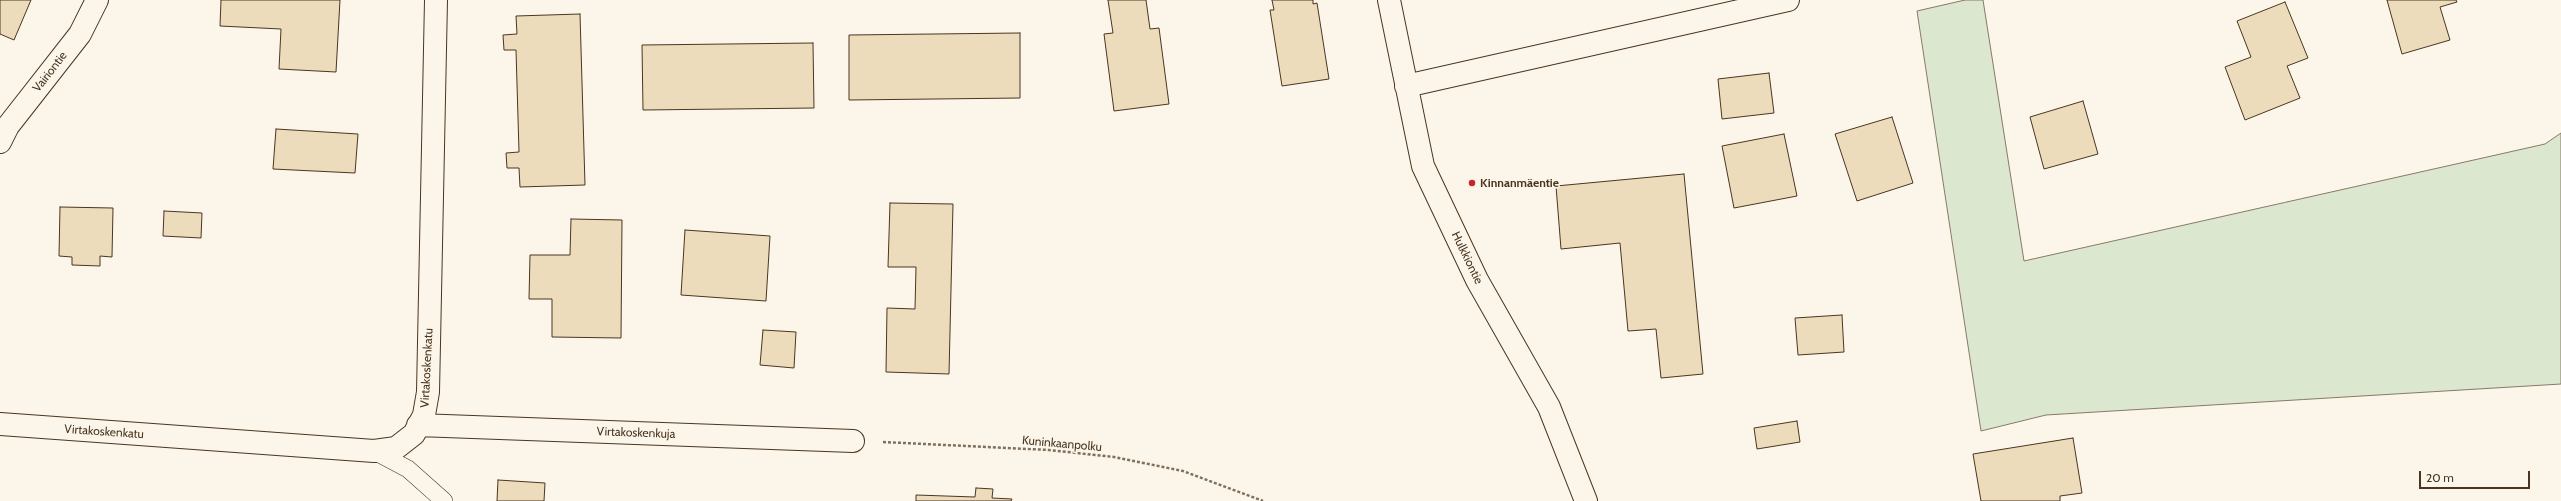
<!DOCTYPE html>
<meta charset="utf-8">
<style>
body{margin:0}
#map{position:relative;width:2561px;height:501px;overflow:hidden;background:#fbf6e9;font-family:Cabin,sans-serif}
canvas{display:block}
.scale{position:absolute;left:2419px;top:471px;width:111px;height:18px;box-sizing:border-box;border:2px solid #4a3520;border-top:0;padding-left:5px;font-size:12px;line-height:14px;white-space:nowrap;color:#4a3520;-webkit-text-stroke:3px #fbf6e9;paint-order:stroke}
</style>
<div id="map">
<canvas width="2561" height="501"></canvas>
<div class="scale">20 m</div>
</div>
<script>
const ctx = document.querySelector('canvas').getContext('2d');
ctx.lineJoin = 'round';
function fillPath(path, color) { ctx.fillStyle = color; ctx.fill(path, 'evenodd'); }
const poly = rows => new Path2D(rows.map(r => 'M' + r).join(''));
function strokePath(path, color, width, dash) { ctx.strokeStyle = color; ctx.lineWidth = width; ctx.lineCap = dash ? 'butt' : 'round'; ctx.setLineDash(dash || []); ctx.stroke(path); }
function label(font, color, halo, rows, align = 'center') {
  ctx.font = font + ' Cabin,sans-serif'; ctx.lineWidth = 3; ctx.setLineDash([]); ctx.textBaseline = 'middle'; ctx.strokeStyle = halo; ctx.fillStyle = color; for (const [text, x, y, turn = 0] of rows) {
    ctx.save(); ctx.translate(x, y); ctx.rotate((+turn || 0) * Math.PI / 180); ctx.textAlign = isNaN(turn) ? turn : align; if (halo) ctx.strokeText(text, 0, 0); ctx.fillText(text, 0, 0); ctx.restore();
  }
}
const green = poly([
 [1965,0,1983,0,2024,261,2545,144,2561,133,2561,384,2046,415,1981,431,1917,11,1965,0]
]);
fillPath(green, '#dce7d0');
strokePath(green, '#887966', 1);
const building = poly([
 [0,0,31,0,14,40,0,34,0,0],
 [221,0,340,0,336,72,279,69,281,29,220,26,221,0],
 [1108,0,1146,0,1150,29,1159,28,1169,104,1114,111,1104,34,1113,33,1108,0],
 [1272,0,1313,0,1313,4,1317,3,1329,79,1282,86,1270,10,1274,10,1272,0],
 [2387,0,2456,0,2457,2,2440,7,2450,40,2402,54,2387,0],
 [2285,2,2308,58,2287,66,2300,98,2245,120,2225,67,2251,57,2237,21,2285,2],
 [580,14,585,185,520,187,519,168,507,168,506,153,519,152,516,50,504,50,503,35,517,34,516,16,580,14],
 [1020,33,1020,98,849,100,849,35,1020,33],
 [813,43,814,108,643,110,642,45,813,43],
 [1769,73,1774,113,1722,119,1718,79,1769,73],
 [2083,101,2098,154,2044,169,2030,117,2083,101],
 [1892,117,1913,183,1857,201,1835,134,1892,117],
 [276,129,358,134,355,173,273,169,276,129],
 [1784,134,1797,196,1734,208,1722,146,1784,134],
 [1684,174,1703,374,1661,378,1656,329,1628,331,1620,243,1561,249,1556,186,1684,174],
 [890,203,953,204,949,374,886,372,887,308,915,309,916,267,888,267,890,203],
 [60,207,113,208,112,257,100,256,100,266,72,265,72,257,59,256,60,207],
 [164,211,202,213,201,238,163,236,164,211],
 [571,219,622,220,621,338,552,337,552,299,529,299,530,255,570,255,571,219],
 [685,230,770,236,766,301,681,295,685,230],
 [1842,315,1844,352,1798,355,1795,318,1842,315],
 [763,330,796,332,794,368,760,365,763,330],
 [1797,421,1800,442,1757,449,1754,428,1797,421],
 [2073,438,2082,493,2060,496,2060,501,1981,501,1973,454,2073,438],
 [498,480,545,483,544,501,497,501,498,480],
 [976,488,993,489,992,498,1012,499,1011,501,916,501,916,495,975,497,976,488]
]);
fillPath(building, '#ecdcbc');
strokePath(building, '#4a3520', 1);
const lane = poly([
 [374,451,408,469,444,501]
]);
const street = poly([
 [1389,0,1423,166,1477,280,1549,407,1586,501],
 [1406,86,1788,0],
 [0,142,8,126,80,34,97,0],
 [0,424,374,451,396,448,414,434,424,415,428,392,436,0],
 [418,425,853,441]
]);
strokePath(lane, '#4a3520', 18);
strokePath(street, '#4a3520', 24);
strokePath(poly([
 [883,442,1049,450,1114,457,1183,471,1263,501]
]), '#7f6f5c', 2.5, [3, 2]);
strokePath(lane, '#fbf6e9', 17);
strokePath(street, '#fbf6e9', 22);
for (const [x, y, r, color] of [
 [1472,183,4,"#c62828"]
]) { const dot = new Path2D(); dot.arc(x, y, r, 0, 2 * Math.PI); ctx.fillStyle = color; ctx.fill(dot); strokePath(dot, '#fbf6e9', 1.5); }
label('12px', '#4a3520', '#fbf6e9', [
 ["Vairiontie",50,72,-52],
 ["Hulkkiontie",1467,258,64],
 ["Virtakoskenkatu",427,368,-87],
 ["Virtakoskenkatu",104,432,4],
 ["Virtakoskenkuja",636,433,2],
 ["Kuninkaanpolku",1062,444,5]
]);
label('bold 12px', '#4a3520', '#fbf6e9', [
 ["Kinnanmäentie",1480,183]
], 'left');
</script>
